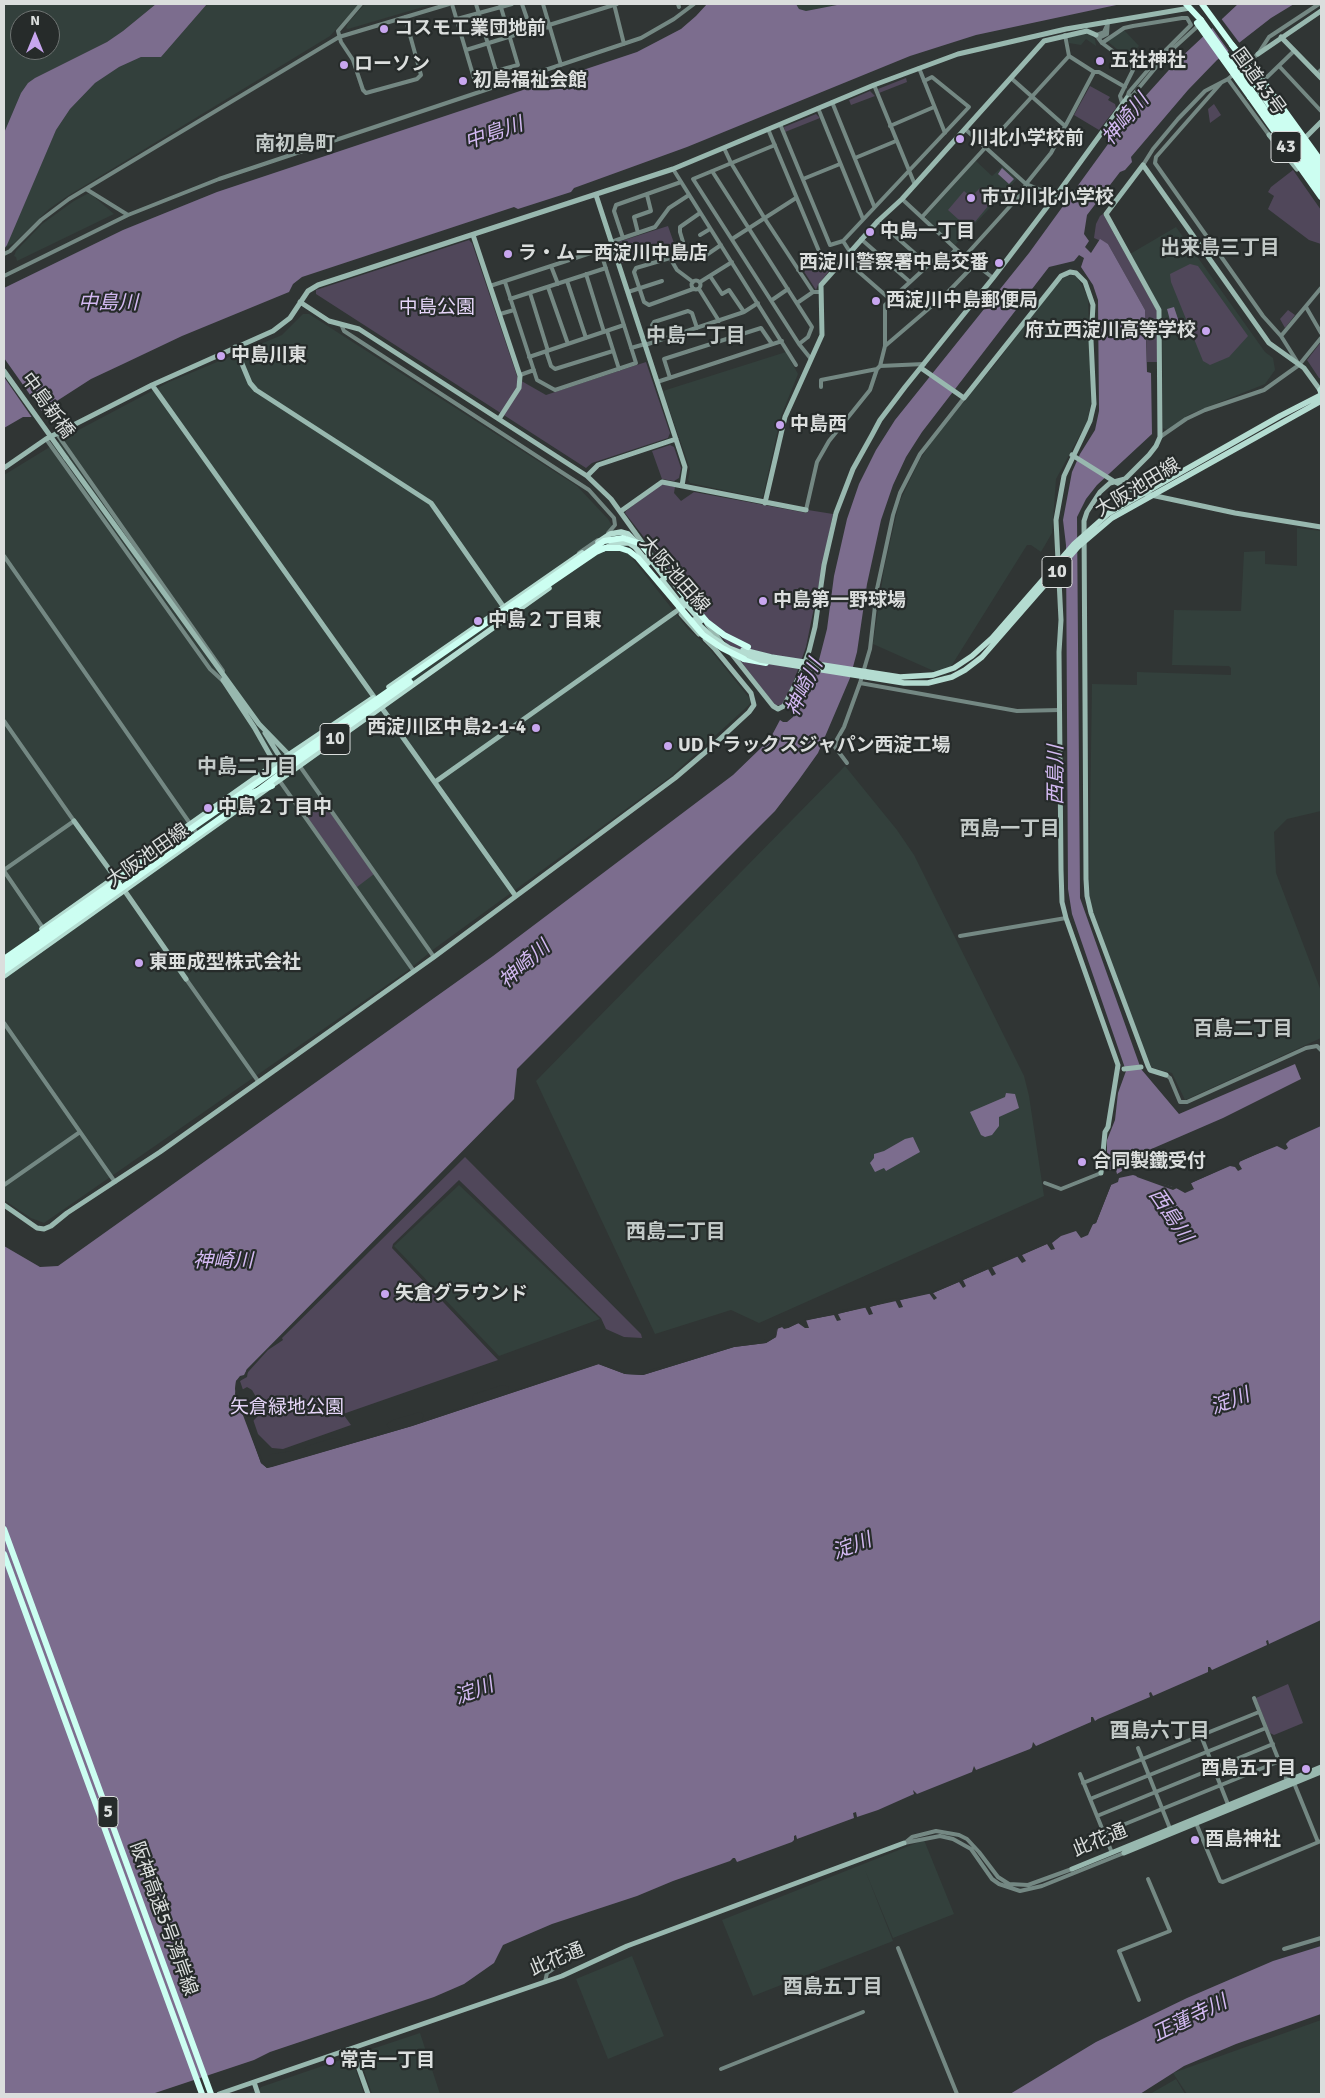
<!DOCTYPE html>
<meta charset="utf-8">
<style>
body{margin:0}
#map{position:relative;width:1325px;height:2098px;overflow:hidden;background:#303534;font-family:Signika,sans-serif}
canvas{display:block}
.frame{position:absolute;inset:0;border:5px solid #dbdedd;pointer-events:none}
.north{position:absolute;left:10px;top:10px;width:50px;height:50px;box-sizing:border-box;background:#262b2a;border:1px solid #6e7372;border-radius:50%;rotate:0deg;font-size:14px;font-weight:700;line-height:20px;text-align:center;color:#dbdedd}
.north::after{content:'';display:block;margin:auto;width:18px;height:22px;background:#c8a6ef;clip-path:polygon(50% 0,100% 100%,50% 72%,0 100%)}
</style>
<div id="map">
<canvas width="1325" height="2098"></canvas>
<div class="frame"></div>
<div class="north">N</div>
</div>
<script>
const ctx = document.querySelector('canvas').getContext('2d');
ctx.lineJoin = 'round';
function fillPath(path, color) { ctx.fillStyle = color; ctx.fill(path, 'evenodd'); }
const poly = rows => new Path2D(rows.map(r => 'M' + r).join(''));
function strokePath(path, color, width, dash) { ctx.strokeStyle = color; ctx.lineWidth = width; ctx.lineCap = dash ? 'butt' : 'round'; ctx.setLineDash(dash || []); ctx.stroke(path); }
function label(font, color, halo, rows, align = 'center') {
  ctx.font = font + ' Signika,"Noto Sans JP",sans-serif'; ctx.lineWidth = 4.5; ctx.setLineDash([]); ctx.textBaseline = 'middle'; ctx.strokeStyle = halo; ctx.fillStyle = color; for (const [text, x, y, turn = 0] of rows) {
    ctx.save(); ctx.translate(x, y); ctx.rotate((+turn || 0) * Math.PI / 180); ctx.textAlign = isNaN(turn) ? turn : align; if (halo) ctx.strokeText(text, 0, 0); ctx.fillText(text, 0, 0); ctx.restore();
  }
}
fillPath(poly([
 [4,4,156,4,123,31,107,42,35,78,21,93,4,133],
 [20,20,50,20,50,50,20,50],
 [207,4,359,4,330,36,66,197,49,209,14,243,5,248,56,130,70,109,95,83,119,67,141,57,161,57],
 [365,4,433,4,348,29,346,28,348,23],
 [796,4,842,4,806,11,799,9],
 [1124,30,1139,46,1128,58,1107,41],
 [1087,32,1095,39,1096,46,1086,39,1081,45,1069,43,1068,37],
 [976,161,992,176,1003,166,1017,179,955,245,926,218,926,216],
 [87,194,91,194,114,214,17,261,16,257,14,256,16,251,42,224,74,201],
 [1176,227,1265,352,1273,358,1275,370,1265,384,1190,414,1167,430,1163,428,1162,310,1130,254],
 [1071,275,1077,277,1088,297,1091,403,1087,422,1056,479,1052,533,1041,552,1031,545,1027,545,945,676,873,644,884,569,899,503,919,461,934,438,997,362,1053,286,1055,287,1063,278],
 [303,314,309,314,577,486,608,519,632,558,688,629,708,647,750,699,750,704,670,777,434,949,407,971,44,1223,31,1218,4,1200,4,475,71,434,169,382,282,335],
 [786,352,798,374,781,416,763,496,761,498,690,483,688,480,690,469,663,391],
 [1297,528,1321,531,1321,811,1287,819,1274,832,1276,873,1321,991,1321,1038,1185,1100,1172,1073,1153,1068,1149,1064,1091,906,1089,888,1092,684,1137,685,1137,672,1231,675,1231,668,1229,666,1172,665,1174,610,1241,611,1244,552,1265,551,1265,564,1297,566],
 [845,766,897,830,914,855,1024,1076,1029,1096,1044,1196,759,1323,731,1310,655,1334,536,1081],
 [459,1185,600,1319,499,1356,394,1246],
 [924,1840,954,1914,893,1938,865,1870,893,1941,753,1996,722,1920],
 [632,1956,664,2036,608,2059,576,1979],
 [1321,2020,1321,2094,1187,2094,1173,2073],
 [420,2033,440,2094,372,2094,359,2056,360,2053],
 [349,2057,352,2059,364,2094,241,2094,259,2090,261,2087],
 [1176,2079,1185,2094,1150,2094]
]), '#33403c');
fillPath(poly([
 [906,78,907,82,879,93,878,89],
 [1090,86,1110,97,1108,100,1115,104,1116,108,1099,130,1074,115],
 [870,91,875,96,851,105,849,100],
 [1214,104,1221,115,1210,123,1208,109],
 [816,114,820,118,785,132,784,127],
 [1293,170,1321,210,1321,244,1309,240,1268,209,1274,196,1268,192,1271,187],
 [981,187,994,199,969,229,948,210,964,191,971,197],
 [1103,214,1157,311,1158,362,1147,362,1145,310,1108,244,1094,238,1096,224,1100,216],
 [668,226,675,246,622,263,615,243],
 [469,240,472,243,518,379,546,395,646,362,670,433,668,438,592,463,586,468,316,294,316,290],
 [823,256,829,271,818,285,816,290,803,270],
 [1190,264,1198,266,1248,336,1229,357,1210,365,1203,361,1171,282,1170,274],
 [1288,310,1295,315,1285,328,1280,319],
 [1321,342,1321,379,1319,378,1307,360],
 [670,445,674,447,681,468,679,478,674,481,662,479,652,451],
 [661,484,675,487,674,493,681,501,694,492,807,513,808,510,833,514,806,647,793,683,782,705,775,705,625,513,626,511],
 [325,804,374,874,357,887,305,814,318,810],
 [465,1157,641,1334,642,1338,624,1337,606,1329,601,1318,459,1180,393,1244,392,1248,498,1360,343,1414,351,1425,283,1449,272,1448,258,1434,240,1381,268,1350,283,1340,282,1338],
 [1288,1684,1303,1723,1274,1735,1270,1733,1256,1698]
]), '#50475a');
fillPath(poly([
 [156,4,207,4,161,57,141,57,119,67,95,83,70,109,56,130,7,245,4,249,4,133,21,93,28,83,35,78,107,42,123,31],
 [707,4,796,4,799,9,806,11,842,4,1121,4,976,35,910,56,687,147,574,188,571,192,518,209,514,207,302,277,293,284,289,292,182,336,123,364,91,379,32,417,23,417,4,428,4,288,123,230,217,192,637,52,681,29,696,16],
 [1238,4,1294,4,1271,18,1217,60,1188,90,1131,157,1132,162,1125,170,1120,172,1087,215,1084,234,1089,241,1085,247,1091,253,1100,239,1108,244,1145,310,1147,372,1151,373,1152,434,1097,485,1086,499,1077,517,1080,898,1141,1069,1179,1114,1295,1064,1301,1079,1223,1118,1126,1160,1125,1164,1121,1166,1122,1171,1117,1174,1116,1170,1109,1170,1107,1168,1107,1140,1115,1120,1118,1093,1126,1071,1072,914,1068,889,1066,545,1063,520,1072,472,1080,454,1095,430,1099,411,1098,300,1093,285,1081,267,1084,258,1079,255,1074,261,1049,267,922,432,906,457,893,485,881,520,867,584,857,652,850,678,818,753,798,781,775,811,517,1069,514,1099,247,1369,245,1375,236,1381,235,1394,261,1463,267,1468,272,1467,412,1426,599,1364,625,1374,643,1375,734,1347,766,1343,776,1337,777,1329,782,1327,788,1328,798,1323,805,1328,809,1328,806,1320,834,1315,837,1321,841,1320,838,1314,865,1307,869,1315,873,1314,870,1307,895,1300,899,1308,903,1307,900,1300,929,1293,934,1300,937,1298,933,1293,959,1282,963,1288,966,1286,963,1280,988,1269,992,1276,996,1274,992,1267,1017,1256,1022,1263,1026,1261,1022,1255,1047,1244,1051,1250,1055,1249,1052,1243,1061,1236,1076,1231,1081,1238,1088,1235,1093,1224,1096,1223,1111,1185,1118,1182,1119,1178,1133,1175,1176,1188,1185,1193,1194,1189,1191,1183,1230,1166,1235,1167,1238,1171,1242,1169,1239,1164,1240,1161,1277,1146,1285,1150,1288,1148,1286,1144,1290,1140,1321,1126,1321,1620,1269,1644,1268,1640,1266,1641,1267,1645,1212,1670,1210,1667,1208,1667,1208,1672,1153,1696,1151,1692,1149,1693,1150,1697,1098,1719,1095,1721,1093,1717,1091,1717,1091,1722,1036,1746,1033,1742,1032,1747,1030,1749,976,1770,974,1766,972,1772,917,1794,913,1790,914,1794,878,1810,857,1817,856,1812,853,1813,854,1818,797,1839,796,1835,794,1836,794,1840,792,1842,737,1862,735,1858,733,1858,730,1861,673,1881,637,1896,552,1924,503,1945,494,1963,464,1984,434,1997,270,2052,254,2060,152,2094,4,2094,4,1246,40,1267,58,1266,493,956,733,775,762,747,771,737,780,720,783,722,787,722,793,717,807,690,819,660,827,629,834,576,847,519,859,484,876,450,895,420,1029,253,1132,111,1177,61],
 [1002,168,1014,179,1009,184,998,174],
 [1174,307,1179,322,1171,324,1167,309],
 [1006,1093,1015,1094,1019,1108,999,1117,999,1126,992,1135,985,1137,981,1135,970,1112,1005,1097],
 [913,1137,920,1152,886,1171,884,1168,875,1172,870,1163,874,1158,874,1154,884,1151,905,1139],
 [1321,1946,1321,2014,1236,2044,1184,2066,1140,2094,1010,2094,1096,2042,1187,1998,1273,1961]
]), '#7c6d8e');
fillPath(poly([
 [1220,17,1241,45,1230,53,1211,26],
 [4,358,43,413,33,419,4,377],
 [1276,1143,1279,1144,1237,1163,1239,1159],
 [1229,1164,1233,1164,1189,1184,1190,1181],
 [1135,1174,1173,1187,1179,1187,1173,1190,1137,1177],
 [1109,1184,1111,1185,1096,1223,1089,1226,1094,1221],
 [1046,1242,1049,1243,933,1293,804,1321,806,1318,833,1312,836,1314,838,1311,866,1305,868,1307,869,1304,893,1298,897,1299,918,1293,931,1292,987,1267,990,1268,991,1265,1017,1254,1020,1255],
 [798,1321,801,1322,788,1328,784,1329,782,1327,778,1328,776,1337,766,1343,734,1347,643,1375,625,1374,598,1364,412,1426,267,1468,261,1463,235,1389,236,1381,240,1376,244,1375,247,1369,248,1371,247,1377,238,1382,238,1394,239,1398,240,1391,247,1387,252,1390,256,1397,258,1416,252,1422,248,1420,245,1408,240,1400,263,1462,268,1466,276,1464,270,1463,268,1460,268,1456,272,1454,292,1451,296,1453,296,1458,307,1454,304,1450,307,1446,333,1438,341,1440,340,1445,347,1444,391,1430,386,1425,393,1420,420,1412,424,1415,422,1420,476,1403,478,1402,474,1402,472,1398,474,1394,503,1385,509,1387,507,1393,598,1362,626,1372,643,1372,734,1345,770,1339,776,1334,777,1326,782,1324,787,1326]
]), '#303534');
strokePath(poly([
 [361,4,338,31,341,42,353,60,363,90,366,93,417,79,421,75,405,17],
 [452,4,476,85],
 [476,4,496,71],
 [522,4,531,30],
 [543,4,561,65],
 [614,4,624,44],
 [678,4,679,7],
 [457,19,512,4],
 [549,25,617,4],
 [1065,35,1069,56,1094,72,1099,72,1125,87],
 [1096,35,1102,43,1130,64,1133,70,1120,96,1122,103],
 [1096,35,1104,32,1108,23],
 [1096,36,1101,37,1107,34,1108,21],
 [1102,43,1124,28,1133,26,1182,18,1187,18,1191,25,1160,56,1129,92,1127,98],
 [466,50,531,30,550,27],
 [1279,66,1321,111],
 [919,68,945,133],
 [1317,74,1321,70],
 [474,77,518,65,500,4],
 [1011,78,1065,126],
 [1228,79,1269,135],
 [1263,81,1294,51],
 [1221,83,1156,157,1155,163,1263,316,1281,336,1298,363],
 [874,85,915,185],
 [1127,98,1133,95,1166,55,1199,25],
 [832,102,874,206],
 [818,108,863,219],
 [780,124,830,245,843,241,969,107,932,77,924,81],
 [890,126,934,107],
 [768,129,821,256,798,270],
 [965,129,1026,184,1056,196],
 [775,145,693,179,799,344,811,359],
 [724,148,731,163,765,219,813,292,821,292],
 [855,158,896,141],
 [1143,165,1153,149,1178,119,1205,91,1228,79,1258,54,1269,37,1319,4],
 [673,169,796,365],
 [712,171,812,327,808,337,799,344],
 [803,179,840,164],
 [86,189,128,215],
 [902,199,956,249,993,278],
 [700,213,680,227,680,232,687,255,696,259,702,258,721,245],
 [922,217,1069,56],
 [878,221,928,265],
 [638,233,634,217,651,211,647,195],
 [700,235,710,229],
 [623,238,614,211,616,205,681,182],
 [732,239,796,198],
 [861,239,910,282],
 [843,241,850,252],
 [611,242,655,227,669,208,689,195],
 [4,254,10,251,41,220,69,199,339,37,449,4],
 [965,256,1022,193,1026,184,1051,153,1094,72],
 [844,259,891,300],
 [551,266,558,284],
 [586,274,604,332],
 [4,276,128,215,219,179,641,38,674,19,694,4],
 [710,276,722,294,729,290,744,312],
 '691.5 285a4.5 4.5 0 1 1 9 0a4.5 4.5 0 1 1-9 0Z',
 [567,281,586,338],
 [505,282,537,380,555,390,636,363,600,250],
 [693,282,677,270,670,258,636,268,634,272,644,302,649,305,693,289],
 [700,282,732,262],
 [490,286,612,246],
 [548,287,568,344],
 [699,289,719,321],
 [628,292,662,281],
 [530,293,548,351],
 [510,299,606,268],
 [772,300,788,289],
 [797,303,813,292],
 [1306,307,1321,333],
 [500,314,514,310],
 [341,324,344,331,589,490,614,518,615,525,608,533],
 [607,331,619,369],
 [1281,336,1321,288],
 [657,341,652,325,654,322,688,311,692,313,697,328],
 [645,345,744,312,758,303],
 [885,346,947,293,975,264],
 [631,348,645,344],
 [546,351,551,366,555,369,613,351],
 [529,357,624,325],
 [880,366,885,346,885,305,935,259,943,263,956,249],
 [520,375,534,370],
 [670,378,664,359,761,328,772,344],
 [657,382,782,341],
 [821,387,821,380,877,369,880,366,924,364],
 [57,434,223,671],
 [1160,437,1186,419,1205,410,1264,390,1299,365,1321,338],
 [46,439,210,669,223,681],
 [806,510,817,462,829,441,870,390,877,369],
 [579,553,598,540],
 [4,556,198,835],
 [860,683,1017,711,1060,710],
 [4,721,74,821,4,870],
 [847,763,835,747,836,741,844,727,860,683,870,649,877,589,893,515,900,493,920,454,964,398],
 [299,765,434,957],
 [279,780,413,970],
 [4,871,43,928],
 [960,936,1066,918],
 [186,979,258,1081],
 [4,1023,115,1182],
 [1166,1075,1170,1078,1180,1102,1187,1102,1306,1048,1317,1046,1321,1050],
 [1045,1183,1061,1189,1101,1173],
 [4,1185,80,1132],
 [1254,1698,1287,1781,1294,1783,1318,1842],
 [1196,1723,1229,1807],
 [1138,1748,1171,1831],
 [1080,1774,1112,1853],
 [1083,1783,1259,1712],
 [1090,1799,1266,1728],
 [1097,1816,1273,1744],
 [1196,1823,1220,1881,1223,1882,1321,1841],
 [1103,1833,1280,1761],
 [906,1842,912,1837,936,1831,959,1835,967,1839,979,1852,998,1877,1009,1884,1028,1885,1072,1869],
 [904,1843,940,1836,953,1839,971,1849,992,1879,999,1884,1020,1891,1042,1886,1124,1853],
 [898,1948,957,2094],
 [1284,1949,1321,1938],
 [545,1982,547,1973,568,1959,571,1954],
 [1139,2000,1119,1951,1170,1931,1148,1879],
 [721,2069,863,2012]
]), '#748883', 4);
strokePath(poly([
 [1281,37,1321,78],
 [1258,54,1321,11],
 [1269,135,1297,169],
 [1305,138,1321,122],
 [596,195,685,467,682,486],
 [473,235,520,376,519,388,499,419],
 [300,302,329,321,359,329,587,476,611,499,644,545],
 [235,347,250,383,256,390,431,503,505,609],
 [921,368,964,398,1061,276,1070,272,1076,273,1085,282,1093,305,1091,340,1094,404,1090,421,1064,476,1056,520,1061,620,1059,652,1061,870,1062,902,1066,918,1118,1065,1108,1127,1105,1132,1101,1173],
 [152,385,515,895],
 [1072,455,1115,482,1137,492,1235,513,1321,527],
 [66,458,259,724,291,757],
 [4,468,46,439,152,385,273,331,290,318,308,291,318,285,673,169,874,85,958,54,1066,29,1190,8],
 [587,476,598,465,676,439],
 [765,503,785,417,822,335,821,285,878,221,902,199,1044,41,1087,31,1096,35],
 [621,511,662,482,806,510],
 [681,614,699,634],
 [707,624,722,643],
 [731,653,773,706,778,709,784,706,801,673,809,651,815,627,824,565,836,513,853,469,872,435,880,420,905,387,993,278,1060,190,1127,98],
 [223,680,254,727,275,764],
 [265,733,283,762],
 [435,782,678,610],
 [74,821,117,880],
 [122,887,186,979],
 [1124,1069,1141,1067],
 [1166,1075,1150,1070,1148,1066,1091,913,1087,896,1086,879,1084,521,1087,512,1100,492,1110,483,1125,479,1149,455,1156,446,1160,437,1159,310,1106,214,1143,165,1269,343,1304,368,1320,390],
 [4,1205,37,1228,44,1229,51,1226,67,1213,160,1152,434,957,675,778,709,749,749,712,754,705,751,693,714,648,705,639],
 [1124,1853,1321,1772],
 [1072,1869,1321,1767],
 [352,2049,368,2094],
 [254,2082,258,2094],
 [219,2094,562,1976,627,1946,904,1843]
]), '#98b8af', 5);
strokePath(poly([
 [1321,389,1320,390,1321,393],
 [598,542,610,534,621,532,628,534,637,543],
 [603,549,616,543,629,543,635,547,648,563],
 [648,556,665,578],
 [389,687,582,553],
 [42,929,275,764,373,698],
 [4,976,549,588]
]), '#b4dcd1', 5.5);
strokePath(poly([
 [1186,4,1201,20],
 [1202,4,1235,49],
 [1266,85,1321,161],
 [1259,90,1321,179],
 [1254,94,1321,188],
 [1268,96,1321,170],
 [1250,97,1321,197],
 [744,659,766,663],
 [239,800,251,793,272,786],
 [4,965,119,884],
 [4,1529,211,2094],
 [4,1554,202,2094]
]), '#ccfef1', 6);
strokePath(poly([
 [4,371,66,458]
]), '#98b8af', 5);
strokePath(poly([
 [662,580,683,607],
 [682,600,701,621],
 [694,620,712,637,729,648,760,660,904,683,928,683,952,677,965,670,982,657,1078,547,1112,518,1321,401],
 [743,650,771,657,900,677,933,675,954,668,972,656,992,638,1074,544,1109,513,1280,416,1321,395]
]), '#b4dcd1', 5.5);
strokePath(poly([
 [1201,20,1254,94],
 [1197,23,1250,97],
 [1232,45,1266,85],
 [1241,60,1259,90],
 [514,608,596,552,605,548,620,548,629,551,638,558,703,635,722,648,744,659],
 [4,959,604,541,623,538,641,544,707,622,724,635,748,647],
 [4,971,235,808,287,769,410,682]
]), '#ccfef1', 6);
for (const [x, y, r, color] of [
 [384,29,5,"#c8a6ef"],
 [1100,61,5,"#c8a6ef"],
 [344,65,5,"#c8a6ef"],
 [463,81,5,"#c8a6ef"],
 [960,139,5,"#c8a6ef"],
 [971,198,5,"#c8a6ef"],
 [870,232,5,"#c8a6ef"],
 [508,254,5,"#c8a6ef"],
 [999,263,5,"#c8a6ef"],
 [876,301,5,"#c8a6ef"],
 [1206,331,5,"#c8a6ef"],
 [221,356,5,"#c8a6ef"],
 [780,425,5,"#c8a6ef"],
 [763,601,5,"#c8a6ef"],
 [478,621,5,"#c8a6ef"],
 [536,728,5,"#c8a6ef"],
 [668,746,5,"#c8a6ef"],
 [208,808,5,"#c8a6ef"],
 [139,963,5,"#c8a6ef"],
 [1082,1162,5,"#c8a6ef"],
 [385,1294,5,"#c8a6ef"],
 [1306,1769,5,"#c8a6ef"],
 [1195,1840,5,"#c8a6ef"],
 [330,2061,5,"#c8a6ef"]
]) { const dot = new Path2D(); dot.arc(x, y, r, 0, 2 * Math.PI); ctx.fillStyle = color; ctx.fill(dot); strokePath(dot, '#262b2a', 2); }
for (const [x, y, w] of [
 [1286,147,30],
 [1057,572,30],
 [335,739,30],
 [108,1812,20]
]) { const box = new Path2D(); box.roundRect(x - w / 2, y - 15.5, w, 31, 4); ctx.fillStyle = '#262b2a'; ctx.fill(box); strokePath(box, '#dbdedd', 1); }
label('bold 18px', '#dbdedd', null, [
 ["43",1286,147],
 ["10",1057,572],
 ["10",335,739],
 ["5",108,1812]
]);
label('bold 19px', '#dbdedd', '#262b2a', [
 ["コスモ工業団地前",394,29],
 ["五社神社",1110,61],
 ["ローソン",354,65],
 ["初島福祉会館",473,81],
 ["川北小学校前",970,139],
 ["市立川北小学校",981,198],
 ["中島一丁目",880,232],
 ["ラ・ムー西淀川中島店",518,254],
 ["西淀川警察署中島交番",989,263,"right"],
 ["西淀川中島郵便局",886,301],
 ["府立西淀川高等学校",1196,331,"right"],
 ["中島川東",231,356],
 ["中島西",790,425],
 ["中島第一野球場",773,601],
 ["中島２丁目東",488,621],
 ["西淀川区中島2-1-4",526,728,"right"],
 ["UDトラックスジャパン西淀工場",678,746],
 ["中島２丁目中",218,808],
 ["東亜成型株式会社",149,963],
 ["合同製鐵受付",1092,1162],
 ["矢倉グラウンド",395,1294],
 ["酉島五丁目",1296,1769,"right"],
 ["酉島神社",1205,1840],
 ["常吉一丁目",340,2061]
], 'left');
label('19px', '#dbdedd', '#262b2a', [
 ["国道43号",1258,82,54],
 ["中島新橋",47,406,54],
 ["大阪池田線",1138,488,-31],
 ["大阪池田線",674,575,49],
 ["大阪池田線",148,856,-35],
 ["此花通",1100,1841,-22],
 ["阪神高速5号湾岸線",163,1919,70],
 ["此花通",557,1960,-22]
]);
label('19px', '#e5d5f8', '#262b2a', [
 ["中島公園",437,308],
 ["矢倉緑地公園",287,1408]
]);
label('italic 20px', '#d3b9f2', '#262b2a', [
 ["神崎川",1126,120,-50],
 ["中島川",494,134,-19],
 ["中島川",108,304],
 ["神崎川",805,688,-65],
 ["西島川",1057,775,-90],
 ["神崎川",525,965,-42],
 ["西島川",1170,1216,56],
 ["神崎川",223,1262],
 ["淀川",1230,1402,-21],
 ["淀川",852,1547,-21],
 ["淀川",474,1692,-21],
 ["正蓮寺川",1190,2019,-26]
]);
label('bold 20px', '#c3cac8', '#262b2a', [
 ["南初島町",295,145],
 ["出来島三丁目",1220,249],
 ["中島一丁目",696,337],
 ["中島二丁目",247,768],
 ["西島一丁目",1010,830],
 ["百島二丁目",1243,1030],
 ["西島二丁目",676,1233],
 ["酉島六丁目",1160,1732],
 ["酉島五丁目",833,1988]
]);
</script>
